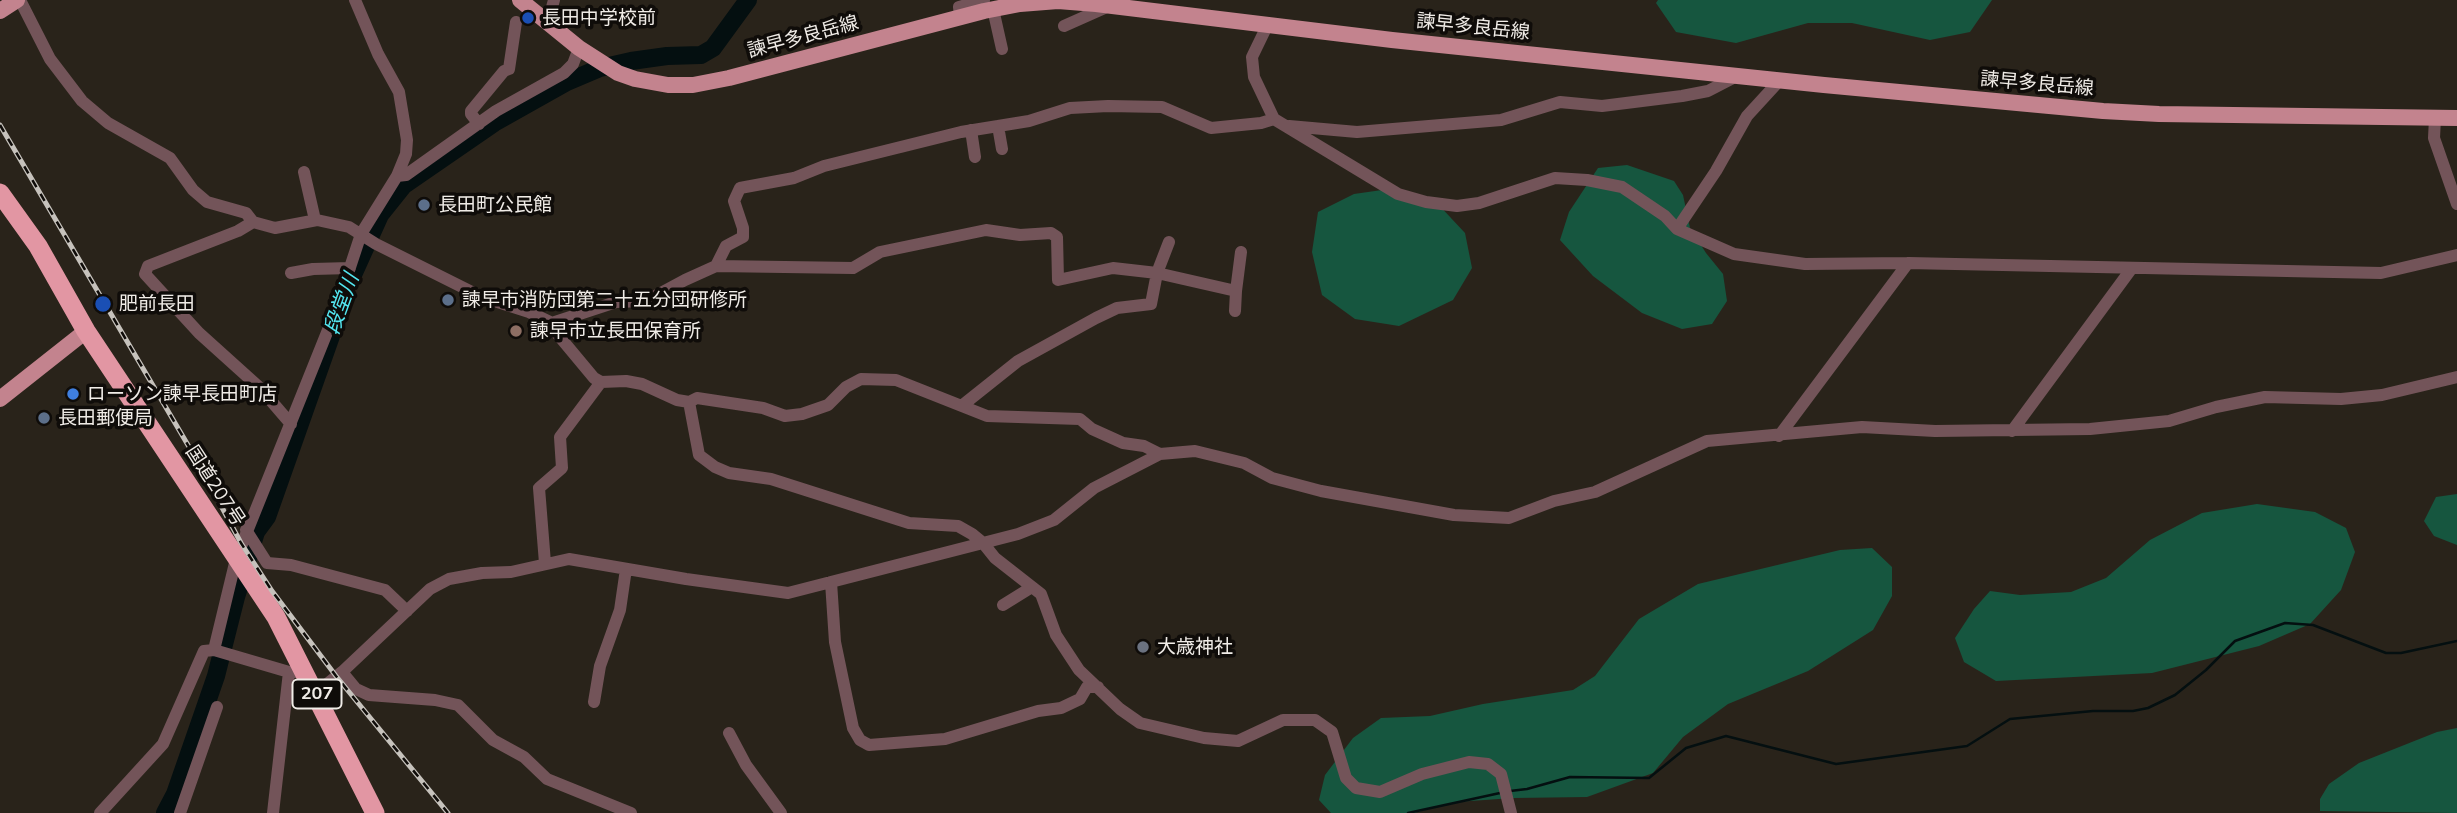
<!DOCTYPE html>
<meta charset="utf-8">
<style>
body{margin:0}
canvas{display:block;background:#29231a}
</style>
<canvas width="2457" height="813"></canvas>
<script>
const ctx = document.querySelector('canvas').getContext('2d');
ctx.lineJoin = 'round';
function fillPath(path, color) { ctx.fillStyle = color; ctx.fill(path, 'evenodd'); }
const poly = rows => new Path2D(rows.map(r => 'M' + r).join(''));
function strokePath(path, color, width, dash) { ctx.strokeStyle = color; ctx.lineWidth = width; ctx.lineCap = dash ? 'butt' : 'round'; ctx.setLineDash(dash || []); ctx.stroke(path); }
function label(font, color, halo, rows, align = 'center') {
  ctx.font = font + ' Mulish,"Noto Sans JP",sans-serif'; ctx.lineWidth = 7; ctx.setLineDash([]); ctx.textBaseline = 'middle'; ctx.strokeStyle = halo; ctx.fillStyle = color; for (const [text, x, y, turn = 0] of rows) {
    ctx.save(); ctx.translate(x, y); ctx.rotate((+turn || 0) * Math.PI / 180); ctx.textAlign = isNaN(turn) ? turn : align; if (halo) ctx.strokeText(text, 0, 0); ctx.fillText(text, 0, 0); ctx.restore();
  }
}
fillPath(poly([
 [1658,0,1992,0,1970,32,1930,40,1852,23,1808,23,1736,43,1676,32,1656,3],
 [1627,165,1674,181,1683,195,1690,228,1706,253,1723,274,1727,301,1712,324,1682,329,1642,313,1593,276,1560,240,1569,212,1598,168],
 [1396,188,1436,202,1465,233,1472,268,1453,300,1399,326,1355,319,1322,295,1312,252,1318,212,1354,194],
 [2457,494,2457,545,2434,536,2424,521,2436,497],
 [2257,504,2315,512,2346,528,2355,552,2341,590,2310,624,2259,646,2152,673,1996,681,1964,662,1955,638,1974,609,1990,591,2020,595,2071,592,2106,578,2150,540,2202,513],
 [1872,548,1892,567,1892,596,1873,630,1808,671,1728,704,1683,737,1653,773,1587,797,1513,798,1456,802,1414,813,1331,813,1319,800,1325,775,1353,738,1381,718,1430,716,1483,704,1573,690,1595,676,1639,619,1698,584,1840,550],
 [2457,728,2457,813,2320,811,2320,799,2329,784,2359,763,2437,732]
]), '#16563f');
strokePath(poly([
 [1510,791,1527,789,1570,777,1649,778,1686,748,1726,736,1836,764,1967,746,2010,719,2093,711,2133,711,2148,708,2175,695,2206,670,2235,641,2285,623,2313,625,2386,653,2401,653,2457,641],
 [1408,813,1500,793]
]), '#040f10', 2.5);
strokePath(poly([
 [352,277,380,215,404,185,494,123,567,82,600,68,631,61,667,56,701,55,713,48,748,0],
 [165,813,175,794,216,676,236,597,256,532,267,517,331,336]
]), '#040f10', 18);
strokePath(poly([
 [20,0,50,59,82,101,108,123,170,158,193,190,207,202,246,213,253,222,275,228,317,220,349,227,376,244,482,297,529,312,552,323,616,302,646,301,685,280,716,266,853,268,880,252,986,230,1020,235,1051,233,1057,237,1058,280,1113,268,1157,273,1151,304,1117,308,1096,318,1018,361,964,404],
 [993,9,1002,49],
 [960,17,959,7,984,0],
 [548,22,554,0],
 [1064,26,1109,6],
 [1267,26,1252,57,1254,77,1274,119],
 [2435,118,2434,138,2457,204],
 [479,124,471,114,471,111,504,71,509,69,516,22],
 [998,126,1002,149],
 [1289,126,1357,132,1501,120,1560,102,1602,106,1682,96,1708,91,1737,76],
 [971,130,975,157],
 [304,172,315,220],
 [397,176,406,175,496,111,564,73,573,64,579,48],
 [253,222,238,231,148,266,145,274,199,333,260,388,291,424],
 [1677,229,1716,171,1747,116,1780,80],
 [1169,242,1157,273,1236,291,1235,311],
 [716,266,726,246,743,237,743,228,734,201,740,188,794,178,824,166,961,132,1029,121,1070,108,1108,106,1162,107,1211,128,1261,123,1274,119,1398,194,1426,202,1457,206,1479,203,1555,178,1587,180,1622,187,1665,216,1677,229,1734,254,1805,264,1908,263,2381,273,2457,255],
 [291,273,313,269,350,268],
 [1236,291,1241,252],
 [552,323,554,330,594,378,601,382,626,381,642,384,677,400,689,402,697,398,763,408,785,416,802,414,828,405,846,387,861,379,896,380,987,416,1080,419,1092,429,1123,443,1144,446,1160,454],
 [689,402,699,455,715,467,729,473,771,479,909,523,958,526,972,534,983,543,995,558,1041,594,1056,635,1079,670,1120,709,1140,723,1204,738,1238,741,1283,720,1315,720,1332,732,1346,778,1356,788,1380,792,1422,774,1469,762,1488,764,1501,774,1511,813],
 [2012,431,2132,268],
 [1779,436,1908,263],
 [246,530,267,563,291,565,385,590,407,611],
 [545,563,539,488,562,468,560,437,601,382],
 [831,582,835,642,853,728,860,740,869,745,945,739,1038,711,1061,708,1080,699,1087,687,1098,687],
 [1003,605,1032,587],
 [214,650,236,559,336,310,361,234,397,176,406,154,407,140,399,92,378,54,355,0],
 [342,672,356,689,369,695,435,700,458,705,493,740,524,757,547,779,631,813],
 [316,693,342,672,430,589,449,579,482,573,511,572,569,559,686,579,788,593,1018,534,1054,520,1094,488,1160,454,1195,451,1244,463,1272,478,1321,491,1454,515,1509,518,1554,501,1595,492,1707,441,1862,427,1935,431,2090,429,2169,421,2216,407,2265,397,2341,399,2382,395,2457,377],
 [594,702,600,666,620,610,626,569],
 [729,733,746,765,781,813],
 [100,813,163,744,204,651,214,650,289,672,306,672],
 [180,813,217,707],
 [273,813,289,672]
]), '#735459', 12);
strokePath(poly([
 [520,0,579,48,618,73,635,79,668,85,693,85,729,78,984,11,1020,4,1058,1,1096,4,1392,40,1824,85,2103,111,2159,114,2457,118],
 [0,11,17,0],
 [0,399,86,331]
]), '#c3838e', 16);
strokePath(poly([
 [0,193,38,246,86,331,276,617,375,813]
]), '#e296a3', 19);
const rail = poly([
 [0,125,195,457,241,543,272,591,336,676,448,813]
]);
strokePath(rail, '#c6c2bc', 5);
strokePath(rail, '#0f0c09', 2.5, [8]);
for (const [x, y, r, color] of [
 [528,18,7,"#1a4fb4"],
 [424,205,7,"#5c6f8a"],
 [448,300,7,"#5c6f8a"],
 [103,304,9,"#1a4fb4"],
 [516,331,7,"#8d6e63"],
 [73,394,7,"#3f7fe0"],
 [44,418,7,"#5c6f8a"],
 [1143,647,7,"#6b7280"]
]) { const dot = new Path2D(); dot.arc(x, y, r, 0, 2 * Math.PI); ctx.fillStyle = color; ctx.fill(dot); strokePath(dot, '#0f0c09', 2.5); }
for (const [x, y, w] of [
 [317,694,49]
]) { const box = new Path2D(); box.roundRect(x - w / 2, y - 14.5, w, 29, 5); ctx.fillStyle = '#0f0c09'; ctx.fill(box); strokePath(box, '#f0ece7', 2); }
label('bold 18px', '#f0ece7', null, [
 ["207",317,694]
]);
label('19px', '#f0ece7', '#0f0c09', [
 ["長田中学校前",542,18],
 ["長田町公民館",438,205],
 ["諫早市消防団第二十五分団研修所",462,300],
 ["肥前長田",119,304],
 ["諫早市立長田保育所",530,331],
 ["ローソン諫早長田町店",87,394],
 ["長田郵便局",58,418],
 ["大歳神社",1157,647]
], 'left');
label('19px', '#f0ece7', '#0f0c09', [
 ["諫早多良岳線",1473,27,6],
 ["諫早多良岳線",803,37,-15],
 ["諫早多良岳線",2037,84,5],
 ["国道207号",215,486,57]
]);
label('italic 21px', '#53e6f0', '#0f0c09', [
 ["段堂川",342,304,-70]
]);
</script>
